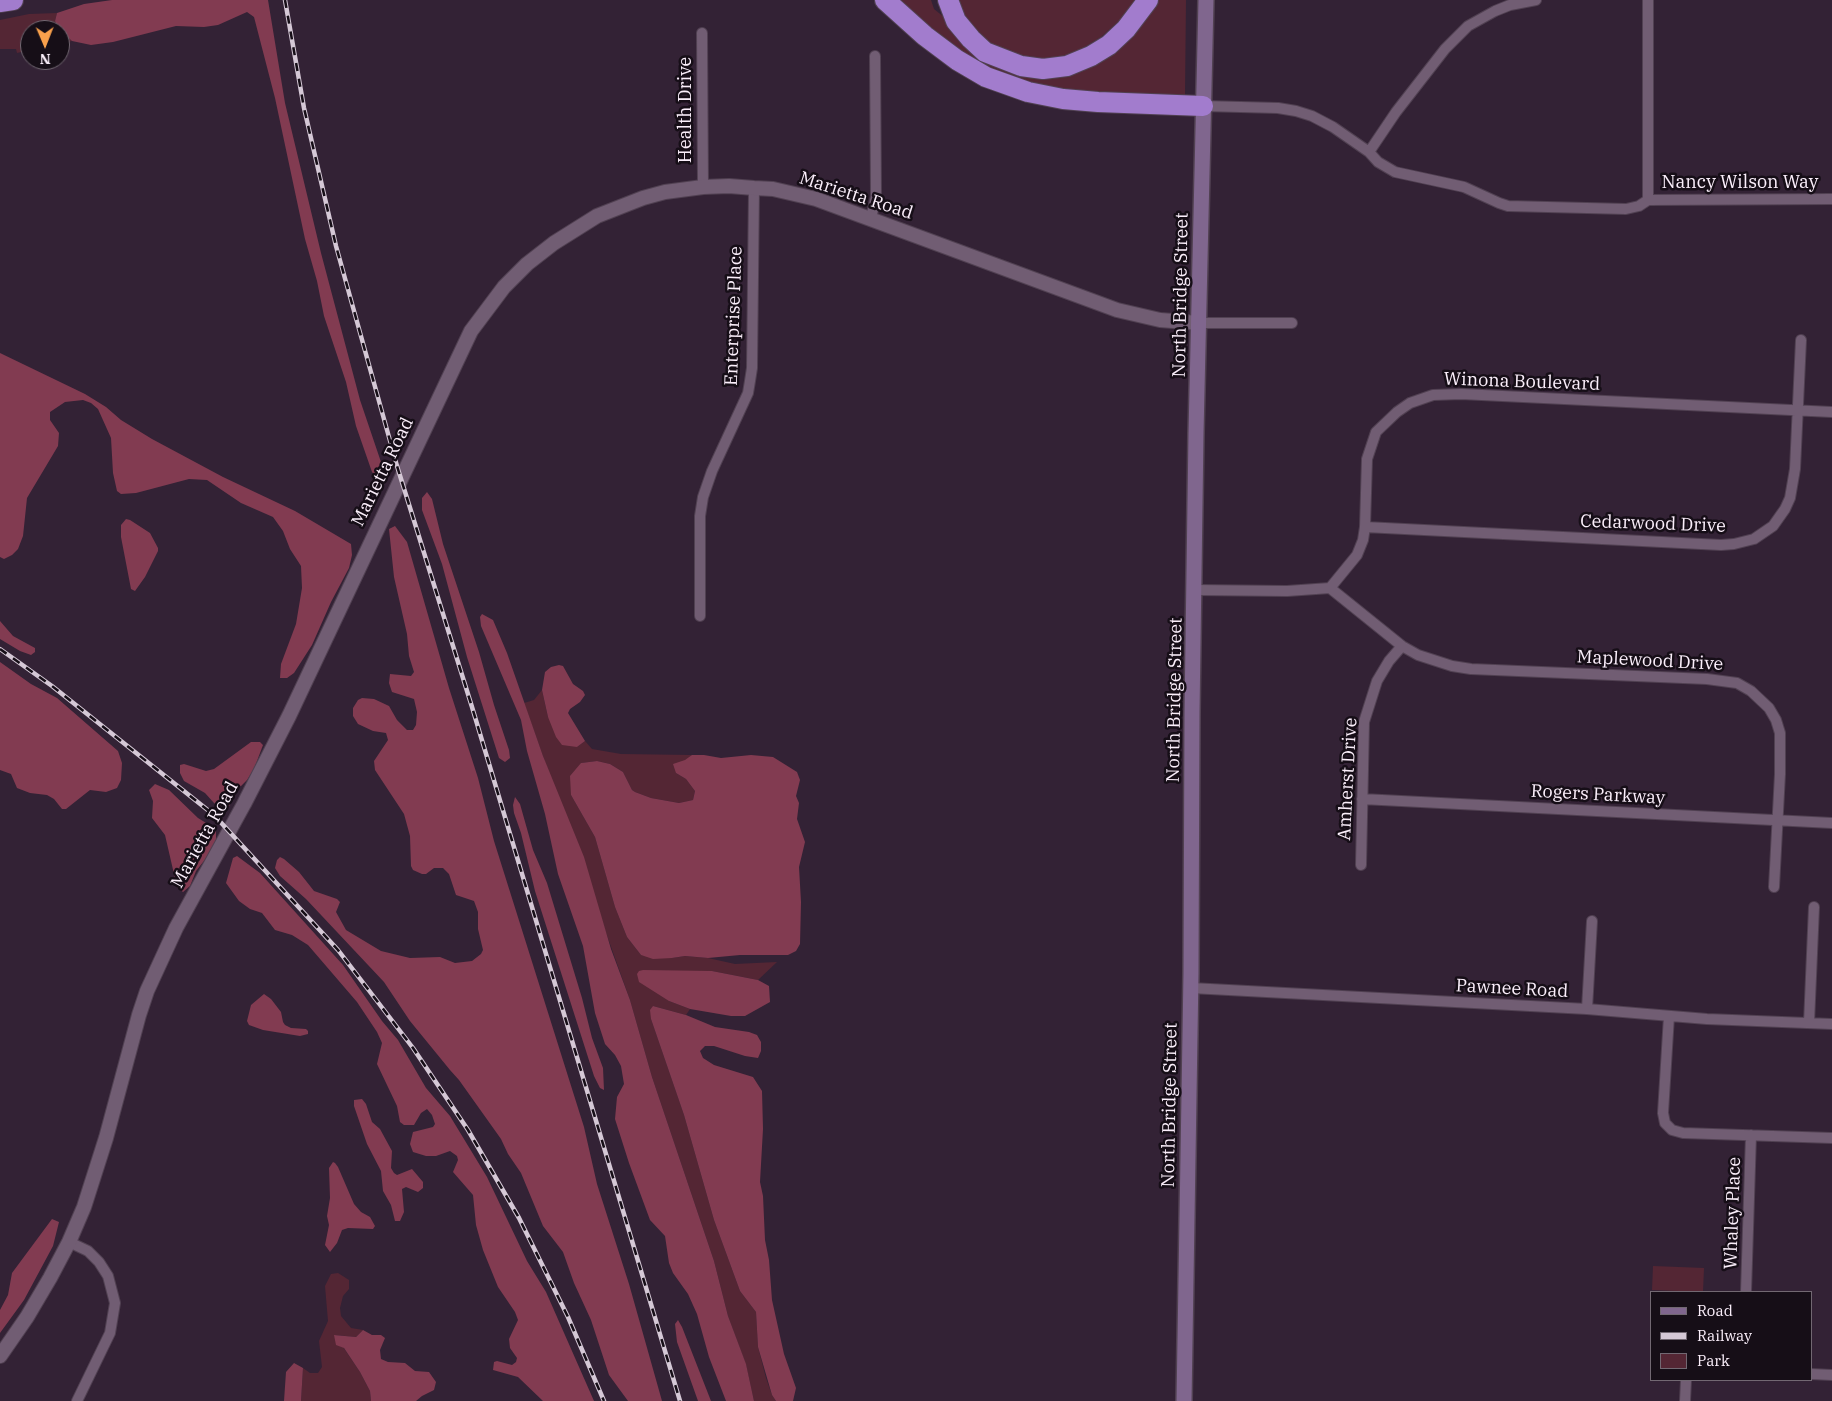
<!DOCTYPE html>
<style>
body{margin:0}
#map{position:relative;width:1832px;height:1401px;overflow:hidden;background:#332235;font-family:"IBM Plex Serif",serif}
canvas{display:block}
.legend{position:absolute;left:1650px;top:1291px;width:162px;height:90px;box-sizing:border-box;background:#160e17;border:1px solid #726872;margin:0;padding:6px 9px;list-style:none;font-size:15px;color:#fbeffb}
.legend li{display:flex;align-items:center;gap:10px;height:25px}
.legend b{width:25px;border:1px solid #726872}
.north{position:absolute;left:20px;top:20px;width:50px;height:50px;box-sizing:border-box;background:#160e17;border:1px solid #726872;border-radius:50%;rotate:179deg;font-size:14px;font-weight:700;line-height:20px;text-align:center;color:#fbeffb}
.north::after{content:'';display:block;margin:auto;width:18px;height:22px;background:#f9a04c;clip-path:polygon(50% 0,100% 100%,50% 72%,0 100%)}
</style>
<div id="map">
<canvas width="1832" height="1401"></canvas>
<ul class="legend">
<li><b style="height:6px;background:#80668e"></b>Road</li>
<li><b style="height:6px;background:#d5c8d6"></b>Railway</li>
<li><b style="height:14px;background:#542634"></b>Park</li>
</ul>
<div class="north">N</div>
</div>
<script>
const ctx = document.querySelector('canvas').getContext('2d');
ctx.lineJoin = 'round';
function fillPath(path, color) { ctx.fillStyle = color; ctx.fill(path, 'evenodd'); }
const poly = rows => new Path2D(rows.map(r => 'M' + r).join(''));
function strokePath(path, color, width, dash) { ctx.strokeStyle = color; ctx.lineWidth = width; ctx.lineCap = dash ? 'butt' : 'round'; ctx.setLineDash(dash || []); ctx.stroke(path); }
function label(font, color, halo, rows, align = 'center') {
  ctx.font = font + ' "IBM Plex Serif",serif'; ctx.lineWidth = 5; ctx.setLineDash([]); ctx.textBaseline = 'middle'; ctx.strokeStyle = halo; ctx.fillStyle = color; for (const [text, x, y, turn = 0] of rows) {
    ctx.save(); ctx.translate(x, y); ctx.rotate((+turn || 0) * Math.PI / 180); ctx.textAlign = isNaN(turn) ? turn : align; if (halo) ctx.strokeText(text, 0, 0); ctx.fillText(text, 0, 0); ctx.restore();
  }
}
fillPath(poly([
 [895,0,931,0,934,9,950,22,960,38,1054,73,1155,0,1186,0,1185,95,1075,93,1042,89,975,66],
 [957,0,1136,0,1127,14,1101,37,1075,53,1046,60,1015,56,988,42,967,21],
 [57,13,55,21,59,29,72,41,60,44,60,30,30,30,30,50,17,53,16,49,0,49,0,20,29,14],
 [542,690,548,717,577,747,585,741,592,749,621,754,692,755,676,773,686,779,695,791,693,800,679,803,651,798,635,792,632,790,623,772,610,764,597,761,581,763,571,795,595,837,615,907,627,937,641,955,672,958,685,956,708,958,735,964,777,962,758,980,712,971,669,1001,690,1009,686,1015,653,1006,651,1019,684,1115,714,1220,740,1291,756,1312,758,1347,766,1378,772,1395,776,1401,754,1401,746,1365,728,1316,714,1261,652,1077,630,1000,524,703,534,700],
 [1653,1266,1704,1268,1703,1292,1652,1290],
 [338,1273,349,1280,349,1289,343,1296,340,1308,341,1316,351,1328,363,1330,356,1337,335,1335,360,1372,370,1391,371,1401,301,1401,303,1368,310,1373,318,1373,322,1367,319,1341,328,1321,325,1286,331,1274]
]), '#542634');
fillPath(poly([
 [112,0,268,0,285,103,321,253,360,400,382,465,381,477,377,478,372,472,356,426,346,382,324,316,317,281,305,239,275,98,254,17,247,12,218,25,204,27,176,26,113,42,91,45,72,41,59,29,55,21,57,13,84,4],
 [0,353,85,394,106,407,121,420,152,439,223,477,295,511,351,544,352,555,349,568,331,602,312,645,294,673,287,678,280,678,281,664,296,624,302,588,301,566,290,549,283,531,273,517,241,503,207,480,189,479,136,493,121,494,117,491,113,473,111,438,98,409,91,403,83,400,65,402,50,412,50,420,59,433,58,446,27,498,23,536,18,549,12,555,4,559,0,557],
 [427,492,432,499,443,544,479,652,494,705,509,750,510,758,505,762,499,758,467,657,442,564,422,510,422,498],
 [126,519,130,520,150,533,158,548,158,551,145,577,135,591,131,589,121,537,121,525],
 [395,526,407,542,449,688,478,778,494,841,584,1127,597,1184,629,1284,662,1401,628,1401,609,1375,591,1320,574,1283,563,1252,543,1226,521,1173,508,1154,501,1139,459,1080,450,1070,410,1021,384,982,306,899,280,876,275,868,277,860,280,857,284,859,299,872,314,891,337,899,340,902,336,912,346,930,381,951,410,958,440,957,455,963,472,961,481,954,483,950,478,929,478,912,474,901,456,895,449,874,443,868,434,868,426,874,422,874,413,870,411,866,410,836,404,814,375,770,374,761,388,740,386,733,373,731,358,724,353,716,353,708,358,700,362,698,374,699,389,706,397,720,407,730,413,730,416,725,417,712,414,699,392,692,389,683,390,674,411,676,414,672,409,656,407,634,394,577,389,529],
 [482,614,493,620,507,653,543,756,584,857,611,949,630,1000,652,1077,714,1261,728,1316,746,1364,754,1401,726,1401,709,1357,697,1314,688,1294,673,1273,669,1263,665,1236,650,1220,629,1163,615,1119,617,1097,624,1084,621,1066,615,1055,605,1044,595,1013,583,946,558,874,545,814,527,751,521,720,481,626,480,617],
 [0,621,13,636,35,648,35,652,31,655,20,651,0,639],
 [0,662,31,684,57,698,118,751,122,763,121,780,117,788,106,792,90,790,66,809,62,809,54,799,47,795,30,793,17,788,11,774,0,770],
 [559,665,563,666,573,684,583,691,585,695,580,702,570,709,568,713,585,741,577,747,562,745,556,737,548,717,542,690,545,672,551,667],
 [251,742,260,742,263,745,254,769,247,780,241,786,229,790,231,801,228,809,224,811,214,803,205,793,184,781,180,773,180,765,184,764,206,771,214,769],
 [692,755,704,755,721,758,751,755,773,757,797,772,800,780,796,796,799,803,797,819,805,842,799,867,801,902,800,944,796,951,788,955,740,955,708,958,685,956,672,958,653,959,641,955,627,937,615,907,595,837,571,795,570,776,581,763,597,761,610,764,623,772,632,790,635,792,651,798,679,803,693,800,695,791,686,779,676,773,673,764,685,760],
 [155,784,169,790,198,818,211,826,216,832,216,840,211,852,196,871,190,886,183,892,177,887,165,835,152,818,153,801,149,790],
 [515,797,520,804,533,850,547,883,582,998,592,1038,603,1068,604,1090,600,1088,594,1076,535,891,521,833,514,813,513,805],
 [237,856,260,873,343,965,382,1021,398,1040,426,1088,450,1116,487,1177,527,1261,546,1292,594,1401,543,1401,518,1377,493,1370,494,1362,497,1361,512,1365,516,1362,517,1358,510,1348,509,1339,518,1320,515,1312,498,1287,483,1250,476,1225,473,1195,453,1172,458,1160,457,1156,450,1151,436,1156,426,1156,413,1152,410,1144,413,1132,433,1127,435,1124,432,1115,427,1109,421,1113,414,1125,404,1125,400,1122,397,1106,377,1064,382,1043,377,1032,357,1002,308,945,292,935,275,930,262,913,250,909,239,901,226,883,233,858],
 [643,970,712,971,758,980,769,986,770,1002,745,1016,731,1016,690,1009,669,1001,639,982,637,974,639,971],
 [264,994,271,999,281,1012,283,1022,285,1025,291,1028,306,1029,308,1031,308,1034,300,1036,263,1030,249,1025,247,1021,251,1005],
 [653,1006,686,1015,715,1027,749,1032,757,1035,761,1042,761,1051,758,1058,745,1056,714,1046,705,1046,700,1051,703,1058,714,1065,753,1077,762,1091,763,1129,760,1182,763,1196,765,1240,769,1260,772,1300,784,1354,796,1388,793,1401,776,1401,772,1395,758,1347,756,1312,740,1291,714,1220,684,1115,651,1019,650,1010],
 [362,1099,366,1104,372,1122,380,1129,392,1151,391,1168,394,1173,397,1175,412,1169,423,1182,423,1188,418,1192,406,1187,402,1189,404,1212,400,1221,395,1221,391,1205,383,1191,381,1171,367,1144,354,1106,354,1100],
 [333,1162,335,1163,338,1167,354,1204,361,1212,370,1217,375,1226,373,1229,348,1228,342,1230,337,1243,330,1252,325,1245,329,1225,327,1216,330,1198,329,1168],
 [52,1219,59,1222,53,1246,24,1300,0,1333,0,1310,8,1295,12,1273],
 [678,1320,682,1327,711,1401,698,1401,677,1342,675,1324],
 [363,1330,372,1335,381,1335,385,1338,380,1350,381,1359,388,1362,405,1363,415,1371,429,1372,436,1382,434,1390,422,1396,416,1401,371,1401,370,1391,360,1372,344,1348,336,1345,334,1335,356,1337],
 [294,1363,303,1368,301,1401,284,1401,286,1372]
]), '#823b51');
const minor = poly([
 [702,33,703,187],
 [1203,106,1278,108,1296,111,1312,116,1333,127,1369,152,1378,162,1395,172,1464,187,1499,203,1508,206,1626,209,1639,206,1648,200,1648,0],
 [1369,152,1396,112,1445,49,1468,26,1495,11,1510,5,1536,0],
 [1648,200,1832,199],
 [871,218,876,197,875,56],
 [1199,323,1292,323],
 [1365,527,1721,545,1734,544,1754,539,1773,526,1785,509,1790,498,1795,469,1801,340],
 [1330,588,1402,646,1418,655,1452,666,1471,669,1707,679,1737,683,1751,691,1769,708,1776,720,1780,733,1780,774,1774,887],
 [1195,590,1287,591,1330,588,1357,555,1363,540,1365,527,1367,459,1376,432,1397,412,1410,403,1433,395,1461,394,1832,412],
 [700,616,700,516,703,497,712,471,748,393,750,381,752,368,754,188],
 [1362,799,1832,823],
 [1361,865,1364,722,1377,681,1389,661,1402,646],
 [1191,988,1587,1009,1707,1019,1832,1024],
 [1587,1009,1592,921],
 [1669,1016,1663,1113,1665,1123,1672,1130,1683,1133,1832,1138],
 [1809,1023,1814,907],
 [69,1242,88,1251,99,1262,108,1276,115,1303,110,1333,77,1401],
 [1746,1292,1751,1135],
 [1811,1374,1832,1375],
 [1685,1401,1686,1380]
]);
const tertiary = poly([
 [0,1356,27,1317,50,1278,69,1242,84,1207,106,1138,139,1015,147,991,176,928,244,804,289,716,471,331,504,287,527,264,554,243,597,216,643,198,665,192,703,187,729,186,754,188,773,189,816,199,1117,310,1160,320,1199,323]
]);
const secondary = poly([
 [1184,1401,1191,973,1192,713,1196,433,1206,0]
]);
const motorway = poly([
 [885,0,925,36,957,60,986,77,1028,92,1063,99,1098,102,1203,106],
 [948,0,956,21,971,39,985,52,1021,66,1043,69,1067,66,1091,56,1109,45,1126,29,1148,0],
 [0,2,13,0]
]);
strokePath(minor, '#514152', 12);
strokePath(tertiary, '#514152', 16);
strokePath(secondary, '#514152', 18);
strokePath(motorway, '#514152', 22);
strokePath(minor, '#715d73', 10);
strokePath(tertiary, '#715d73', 14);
strokePath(secondary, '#80668e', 15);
strokePath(motorway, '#a27ccd', 20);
const rail = poly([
 [285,0,304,108,336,246,397,466,472,707,680,1401],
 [0,649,52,686,214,815,338,950,413,1048,468,1130,519,1218,568,1317,604,1401]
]);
strokePath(rail, '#d5c8d6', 4.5);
strokePath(rail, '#160e17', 2.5, [8]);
label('18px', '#fbeffb', '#160e17', [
 ["Health Drive",686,110,-90],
 ["Nancy Wilson Way",1740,183],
 ["Marietta Road",856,196,18],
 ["North Bridge Street",1181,295,-89],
 ["Enterprise Place",734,316,-88],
 ["Winona Boulevard",1522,382,2],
 ["Marietta Road",383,472,-64],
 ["Cedarwood Drive",1653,524,2],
 ["Maplewood Drive",1650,661,3],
 ["North Bridge Street",1175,700,-89],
 ["Amherst Drive",1348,779,-87],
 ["Rogers Parkway",1598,795,3],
 ["Marietta Road",205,835,-61],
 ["Pawnee Road",1512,989,3],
 ["North Bridge Street",1170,1105,-89],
 ["Whaley Place",1733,1213,-88]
]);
</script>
